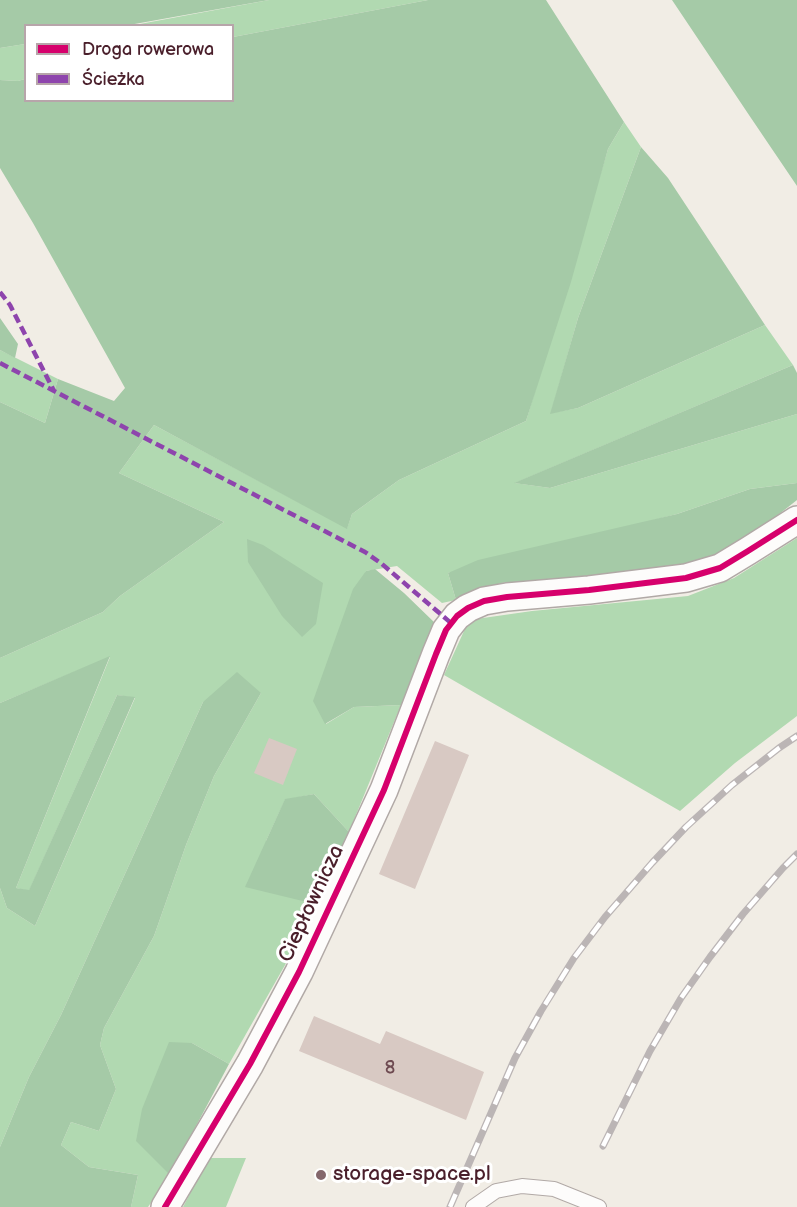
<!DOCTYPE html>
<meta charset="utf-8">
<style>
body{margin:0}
#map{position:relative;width:797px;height:1207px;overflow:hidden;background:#f1ede5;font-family:"Balsamiq Sans",sans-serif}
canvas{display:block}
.legend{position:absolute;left:24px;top:24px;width:210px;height:78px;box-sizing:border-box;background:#fff;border:2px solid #b7a5aa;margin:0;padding:8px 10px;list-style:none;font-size:18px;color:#4a1f2b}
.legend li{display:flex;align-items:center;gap:12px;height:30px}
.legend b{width:30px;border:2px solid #b7a5aa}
</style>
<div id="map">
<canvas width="797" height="1207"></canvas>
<ul class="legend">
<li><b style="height:8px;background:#d6006c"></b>Droga rowerowa</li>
<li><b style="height:8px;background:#8e44ad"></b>Ścieżka</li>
</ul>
</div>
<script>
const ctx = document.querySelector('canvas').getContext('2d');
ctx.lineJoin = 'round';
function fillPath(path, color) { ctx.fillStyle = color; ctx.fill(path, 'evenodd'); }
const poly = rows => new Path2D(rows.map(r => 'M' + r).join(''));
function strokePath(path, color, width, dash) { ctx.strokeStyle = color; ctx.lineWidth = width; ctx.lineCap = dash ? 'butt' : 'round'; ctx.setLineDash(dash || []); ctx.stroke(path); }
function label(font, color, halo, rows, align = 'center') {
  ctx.font = font + ' "Balsamiq Sans",sans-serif'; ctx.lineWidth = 6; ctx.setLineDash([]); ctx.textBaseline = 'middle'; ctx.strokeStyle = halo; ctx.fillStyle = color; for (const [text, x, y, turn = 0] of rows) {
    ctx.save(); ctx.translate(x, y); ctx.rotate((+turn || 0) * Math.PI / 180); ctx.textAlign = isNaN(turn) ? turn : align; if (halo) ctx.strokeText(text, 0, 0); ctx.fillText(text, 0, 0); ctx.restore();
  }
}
fillPath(poly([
 [269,0,428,0,233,37,232,26,129,26],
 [25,44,25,79,18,81,0,80,0,48],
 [624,122,641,147,578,318,551,413,578,408,765,325,793,365,515,483,550,488,797,414,797,483,750,489,677,514,448,573,456,600,442,603,397,566,366,571,326,724,354,707,401,705,349,832,314,794,285,800,266,841,319,905,229,1064,192,1043,170,1175,148,1207,131,1207,138,1175,89,1167,61,1145,71,1122,99,1131,116,1089,100,1045,104,1028,154,936,186,845,214,776,261,693,203,702,61,1015,29,1077,0,1147,0,888,7,908,35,926,135,698,117,695,29,891,16,888,110,657,0,703,0,658,103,612,120,596,224,522,119,473,154,425,347,528,352,514,399,480,526,421,608,149],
 [0,350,58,379,45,423,0,402],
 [797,538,797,716,735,763,680,811,444,675,469,620,532,611,688,596,734,578],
 [208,1158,246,1158,226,1207,183,1207]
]), '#b1d9b1');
fillPath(poly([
 [0,0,269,0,129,25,26,26,25,44,0,48],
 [428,0,546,0,624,122,608,149,571,282,526,421,399,480,352,514,347,529,154,425,119,473,224,522,120,596,103,612,0,658,0,402,45,423,58,379,114,401,125,388,33,223,0,168,0,80,18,81,25,79,26,100,232,100,233,37],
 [672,0,797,0,797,186,751,118],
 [641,147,668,178,765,325,578,408,550,414,578,318],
 [0,318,18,344,15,358,0,350],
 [793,365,797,373,797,414,550,488,514,483],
 [797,483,797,500,778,515,706,563,597,576,501,583,456,600,448,573,478,560,677,514,750,489],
 [247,539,263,545,323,583,316,624,302,637,282,616,248,562],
 [375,569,404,593,435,623,401,705,354,707,325,724,313,701,353,589,366,571],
 [110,656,16,888,29,890,117,695,135,697,35,926,7,908,0,888,0,703],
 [237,672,261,693,214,776,186,845,154,936,104,1028,100,1045,116,1089,99,1131,71,1122,61,1145,89,1167,138,1175,131,1207,0,1207,0,1147,29,1077,61,1015,203,702],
 [314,794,349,832,319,905,245,887,285,799],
 [169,1042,192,1043,229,1064,170,1175,136,1141,142,1109]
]), '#a5caa7');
fillPath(poly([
 [269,738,297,749,283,785,254,773],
 [435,741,469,755,415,889,379,874],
 [314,1016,380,1044,386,1031,484,1072,466,1120,299,1051]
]), '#d8c9c3');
const service = poly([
 [473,1207,496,1191,522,1186,554,1189,599,1207]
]);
const minor = poly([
 [165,1207,250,1064,299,972,384,790,436,654,446,630,457,616,468,608,484,601,507,597,589,590,686,578,720,568,748,551,797,520]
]);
strokePath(service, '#b1a9a6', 16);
strokePath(minor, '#b1a9a6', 30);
strokePath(service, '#fdfcfb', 14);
strokePath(minor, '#fdfcfb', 27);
const rail = poly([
 [603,1146,650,1051,681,998,710,957,743,914,783,868,797,854],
 [450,1207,515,1058,541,1011,574,958,605,917,652,863,686,827,732,785,779,748,797,736]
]);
strokePath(rail, '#bbb5b5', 7);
strokePath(rail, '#fff', 4.5, [14]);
strokePath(poly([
 [0,292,10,305,54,391],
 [0,363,365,552,382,564,451,623]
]), '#8e44ad', 4.5, [9, 4.5]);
strokePath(poly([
 [165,1207,250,1064,299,972,384,790,436,654,446,630,457,616,468,608,484,601,507,597,589,590,686,578,720,568,748,551,797,520]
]), '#d6006c', 6);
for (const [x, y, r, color] of [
 [321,1175,6,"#84676c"]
]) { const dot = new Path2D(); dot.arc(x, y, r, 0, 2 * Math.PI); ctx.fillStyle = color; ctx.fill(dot); strokePath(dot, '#fff', 2); }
label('18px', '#6e4a51', null, [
 ["8",390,1068]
]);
label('21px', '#4a1f2b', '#fff', [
 ["Ciepłownicza",312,904,-65]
]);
label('21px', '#4a1f2b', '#fff', [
 ["storage-space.pl",333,1175]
], 'left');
</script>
